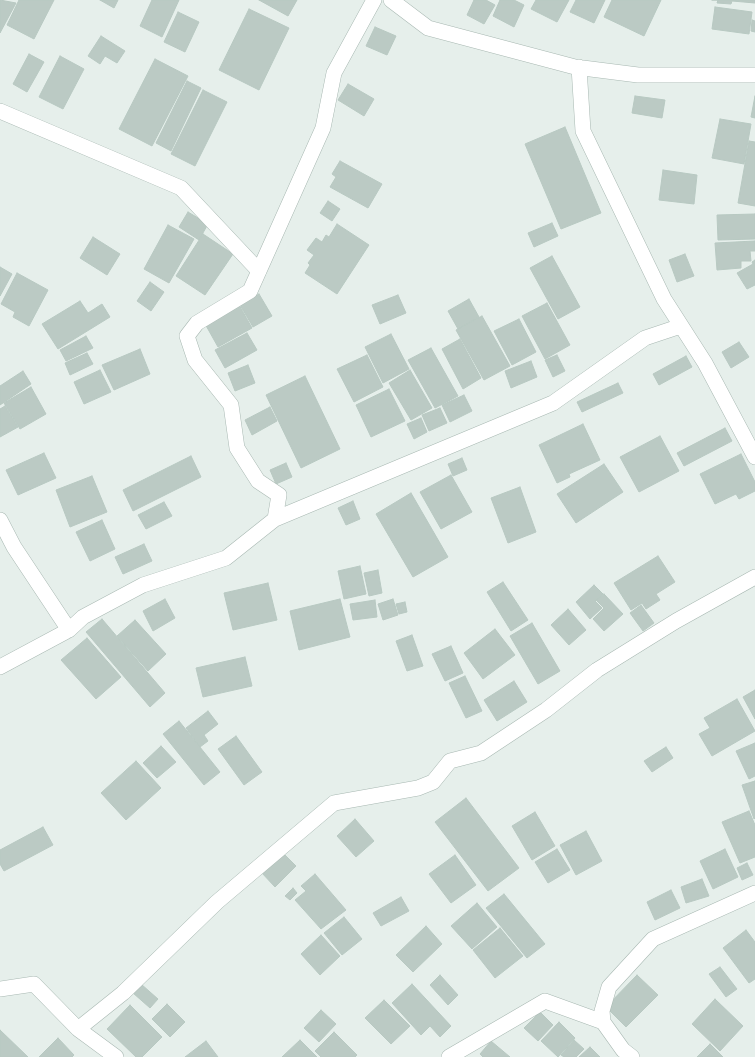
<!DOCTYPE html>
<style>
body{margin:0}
canvas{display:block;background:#e6efeb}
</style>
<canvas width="755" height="1057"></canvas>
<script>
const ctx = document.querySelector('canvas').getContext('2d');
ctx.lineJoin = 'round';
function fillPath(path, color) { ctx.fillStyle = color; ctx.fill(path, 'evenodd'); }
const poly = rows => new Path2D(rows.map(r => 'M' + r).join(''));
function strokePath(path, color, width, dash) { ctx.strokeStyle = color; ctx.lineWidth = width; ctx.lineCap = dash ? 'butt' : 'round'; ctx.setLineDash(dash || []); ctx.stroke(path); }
const building = poly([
 [0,0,16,3,0,33,0,0],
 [19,0,54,0,34,39,7,25,19,0],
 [100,0,118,0,114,8,100,0],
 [152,0,179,0,162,37,140,26,152,0],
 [259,0,297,0,288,16,259,0],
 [474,0,486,0,495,5,484,24,467,15,474,0],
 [500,0,514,0,524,5,514,27,493,16,500,0],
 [536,0,569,0,557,22,531,9,536,0],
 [576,0,605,0,594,23,570,12,576,0],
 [612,0,661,0,644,36,604,17,612,0],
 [712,0,755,0,755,3,732,1,731,4,717,3,718,0,712,0],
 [715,7,752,12,749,34,712,29,715,7],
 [249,9,289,28,259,90,219,70,249,9],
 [178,12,199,22,185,52,164,42,178,12],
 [752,20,755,21,755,32,751,31,752,20],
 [375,27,396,36,387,55,366,46,375,27],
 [101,36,125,51,117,63,105,56,100,64,88,56,101,36],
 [29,54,44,62,27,92,13,84,29,54],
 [60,56,84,69,63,109,39,97,60,56],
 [155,59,188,76,152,146,119,129,155,59],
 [187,81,201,88,171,151,156,143,187,81],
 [348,84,374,99,364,116,338,100,348,84],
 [203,90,227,102,195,166,171,154,203,90],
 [635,96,665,100,662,118,632,113,635,96],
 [755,96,755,118,751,117,755,96],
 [720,119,751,124,744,164,712,158,720,119],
 [565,127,601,213,561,229,525,144,565,127],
 [749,141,755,142,755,206,738,203,749,141],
 [340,161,382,184,368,208,330,187,336,177,332,174,340,161],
 [663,170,697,175,694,204,659,200,663,170],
 [328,201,340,209,332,221,320,213,328,201],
 [188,212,208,224,199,240,179,227,188,212],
 [755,214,755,239,718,240,717,215,755,214],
 [552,223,558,236,534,247,528,233,552,223],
 [337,224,369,245,337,294,305,273,310,265,308,263,314,255,307,250,316,238,322,242,326,235,329,237,337,224],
 [168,225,194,239,169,283,144,269,168,225],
 [203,234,233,254,205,295,176,276,203,234],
 [93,237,120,254,107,275,80,258,93,237],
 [755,241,755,251,750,251,751,261,741,261,741,268,717,270,715,243,755,241],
 [685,254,694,276,677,282,669,260,685,254],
 [552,256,580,307,558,319,530,268,552,256],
 [755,260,755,285,747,289,737,273,753,264,752,262,755,260],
 [0,267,12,274,0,296,0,267],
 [17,273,48,290,29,326,13,317,15,312,1,304,17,273],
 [150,282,164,292,151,311,137,301,150,282],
 [259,294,272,316,253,327,240,305,259,294],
 [398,295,406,313,380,324,372,305,398,295],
 [469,299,479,317,458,329,448,311,469,299],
 [80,301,88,313,102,304,110,317,58,349,42,324,80,301],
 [238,303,252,328,218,347,204,322,238,303],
 [547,303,570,345,545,359,522,316,547,303],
 [482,316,510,366,484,380,456,330,482,316],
 [519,319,536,352,512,365,494,331,519,319],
 [247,333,257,350,225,368,215,350,247,333],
 [391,334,409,369,383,383,365,347,391,334],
 [86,336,93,348,66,361,60,350,86,336],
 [460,339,481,378,463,389,442,349,460,339],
 [739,342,749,357,731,368,722,352,739,342],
 [431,348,458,396,435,408,408,360,431,348],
 [140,349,150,374,114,390,102,365,140,349],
 [87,353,93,364,70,375,65,363,87,353],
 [367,355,383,387,354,402,337,369,367,355],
 [557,355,565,371,553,377,545,360,557,355],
 [686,356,692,367,659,385,653,374,686,356],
 [531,361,537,377,511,388,505,371,531,361],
 [248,365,255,383,235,391,228,373,248,365],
 [100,370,111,392,84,404,74,382,100,370],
 [410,370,432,408,411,420,389,383,410,370],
 [23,371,31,384,0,405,0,386,23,371],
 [305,376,340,449,301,468,266,395,305,376],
 [618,383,623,393,582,412,577,402,618,383],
 [31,387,46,414,20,429,4,403,31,387],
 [389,389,405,421,371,437,356,405,389,389],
 [464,395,472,411,450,422,442,405,464,395],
 [5,406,18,427,0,437,0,409,5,406],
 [270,407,277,421,252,435,245,420,270,407],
 [440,408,447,423,429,431,422,415,440,408],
 [421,418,427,432,414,439,407,424,421,418],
 [583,424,600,460,569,474,570,477,557,483,539,445,583,424],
 [725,428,732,441,684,466,677,453,725,428],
 [660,436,679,471,639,492,620,457,660,436],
 [44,453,56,478,18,495,6,470,44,453],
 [741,454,755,482,755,491,739,499,736,494,715,504,700,474,741,454],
 [191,456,201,477,133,511,123,490,191,456],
 [462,458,467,470,453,476,448,464,462,458],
 [286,463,292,477,276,484,270,470,286,463],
 [604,464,623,492,576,523,557,494,604,464],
 [451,475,472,512,441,529,420,492,451,475],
 [92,476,107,512,70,527,56,490,92,476],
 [520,487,536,532,508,543,491,498,520,487],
 [411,493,448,557,413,577,376,514,411,493],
 [353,501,360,519,346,525,338,508,353,501],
 [164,502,172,516,146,529,138,515,164,502],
 [102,520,115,549,90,561,76,532,102,520],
 [144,544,152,561,123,574,115,557,144,544],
 [658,556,675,582,656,594,660,600,646,609,642,603,631,610,614,583,658,556],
 [360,566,366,594,344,599,338,571,360,566],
 [378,570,382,593,369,596,364,573,378,570],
 [503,582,528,620,511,631,487,592,503,582],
 [268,583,277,620,233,630,224,593,268,583],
 [594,585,603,594,595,601,602,608,590,619,576,602,594,585],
 [604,594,623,614,604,631,593,619,604,608,596,600,604,594],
 [165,599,175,618,153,631,143,611,165,599],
 [340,599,350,637,299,650,290,611,340,599],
 [393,599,398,615,383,620,378,604,393,599],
 [375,600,377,617,353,620,350,604,375,600],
 [405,602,407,612,399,614,396,604,405,602],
 [641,605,654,623,643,631,630,613,641,605],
 [568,609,586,630,569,645,551,625,568,609],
 [102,619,165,693,150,707,86,632,102,619],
 [135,620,166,654,148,671,117,636,135,620],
 [532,623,560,671,538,684,510,636,532,623],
 [495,629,515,655,483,679,464,653,495,629],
 [412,635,423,666,407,671,396,641,412,635],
 [87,638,121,677,96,699,61,660,87,638],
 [451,646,463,673,445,681,432,654,451,646],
 [245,657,252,686,203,697,196,668,245,657],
 [465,676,482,711,466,718,449,683,465,676],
 [514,681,527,702,497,721,484,700,514,681],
 [755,690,755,719,743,697,755,690],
 [737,699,755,731,712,756,699,734,710,728,704,718,737,699],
 [208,711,218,724,204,735,208,741,200,747,186,728,208,711],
 [179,721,220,772,204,785,163,734,179,721],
 [236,736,262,772,244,785,218,749,236,736],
 [755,743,755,776,749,779,736,751,755,743],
 [161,746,176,762,157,778,143,763,161,746],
 [666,747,673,758,652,772,644,761,666,747],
 [136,761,161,788,126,820,101,793,136,761],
 [755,781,755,818,754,819,742,785,755,781],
 [466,798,519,868,488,891,435,822,466,798],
 [749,811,755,825,755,857,740,863,722,822,749,811],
 [535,812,555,846,532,860,512,826,535,812],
 [355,819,374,841,356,857,337,836,355,819],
 [43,827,53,845,4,871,0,864,0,850,43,827],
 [586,831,602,861,576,875,560,845,586,831],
 [557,849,570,870,548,883,535,862,557,849],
 [725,849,738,877,713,889,700,861,725,849],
 [282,852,296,866,275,887,261,872,282,852],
 [455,855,476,885,451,903,429,874,455,855],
 [747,863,753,875,742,880,737,868,747,863],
 [315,874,346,910,321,929,295,900,306,891,301,886,315,874],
 [702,879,709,896,686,903,681,887,702,879],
 [293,888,297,893,290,900,285,896,293,888],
 [671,890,680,908,655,920,647,902,671,890],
 [504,894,545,944,527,958,486,908,504,894],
 [401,897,409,911,381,926,373,913,401,897],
 [477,903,497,927,472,949,451,926,477,903],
 [344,917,362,939,342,955,324,933,344,917],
 [426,926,442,944,413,972,396,955,426,926],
 [500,928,523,956,495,978,473,950,500,928],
 [746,930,755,942,755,979,749,983,723,948,746,930],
 [321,935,340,956,320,975,301,954,321,935],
 [720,967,737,989,726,997,709,974,720,967],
 [440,975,458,995,448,1005,430,985,440,975],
 [637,975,658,995,626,1027,606,1007,637,975],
 [141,984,158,999,150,1008,133,993,141,984],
 [412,984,451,1026,440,1037,430,1026,421,1035,392,1003,412,984],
 [715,999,743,1026,720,1051,692,1024,715,999],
 [384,1000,410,1026,391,1044,365,1018,384,1000],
 [167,1004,185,1022,170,1037,152,1019,167,1004],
 [130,1005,162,1037,142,1057,136,1057,107,1029,130,1005],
 [321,1010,336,1024,319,1042,304,1028,321,1010],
 [540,1012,553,1025,538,1041,524,1028,540,1012],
 [559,1022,575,1038,558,1057,541,1041,559,1022],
 [0,1030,28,1057,0,1057,0,1030],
 [334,1032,357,1055,355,1057,321,1057,315,1051,334,1032],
 [58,1038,74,1055,72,1057,39,1057,58,1038],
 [300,1040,317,1057,282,1057,300,1040],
 [574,1040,584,1049,576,1057,564,1057,561,1055,574,1040],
 [206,1041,218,1057,185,1057,206,1041],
 [491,1041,510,1057,483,1057,480,1054,491,1041],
 [710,1044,723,1057,697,1057,710,1044],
 [590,1047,600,1057,579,1057,590,1047]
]);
fillPath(building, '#bbcac4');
strokePath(building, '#b8c9c2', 1);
const street = poly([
 [391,0,428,28,575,67,638,75,755,75],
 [579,67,583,131,664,299,705,363,755,457],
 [0,111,181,188,259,271],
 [275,519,553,403,645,338,681,326],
 [0,520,14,547,69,630],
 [0,667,69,630,83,617,143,585,226,558,275,519,279,495,258,481,237,448,231,405,195,360,187,336,197,323,250,291,323,128,334,73,374,0],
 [0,989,34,984,78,1029,123,993,217,902,334,803,418,788,433,782,450,761,481,753,546,710,597,670,676,621,755,577],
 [78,1029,116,1057],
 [449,1057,545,1001,603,1022],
 [632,1057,623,1050,603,1022,602,1011,609,987,653,939,755,893]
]);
strokePath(street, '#a8b8b2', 16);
strokePath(street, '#fff', 15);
</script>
